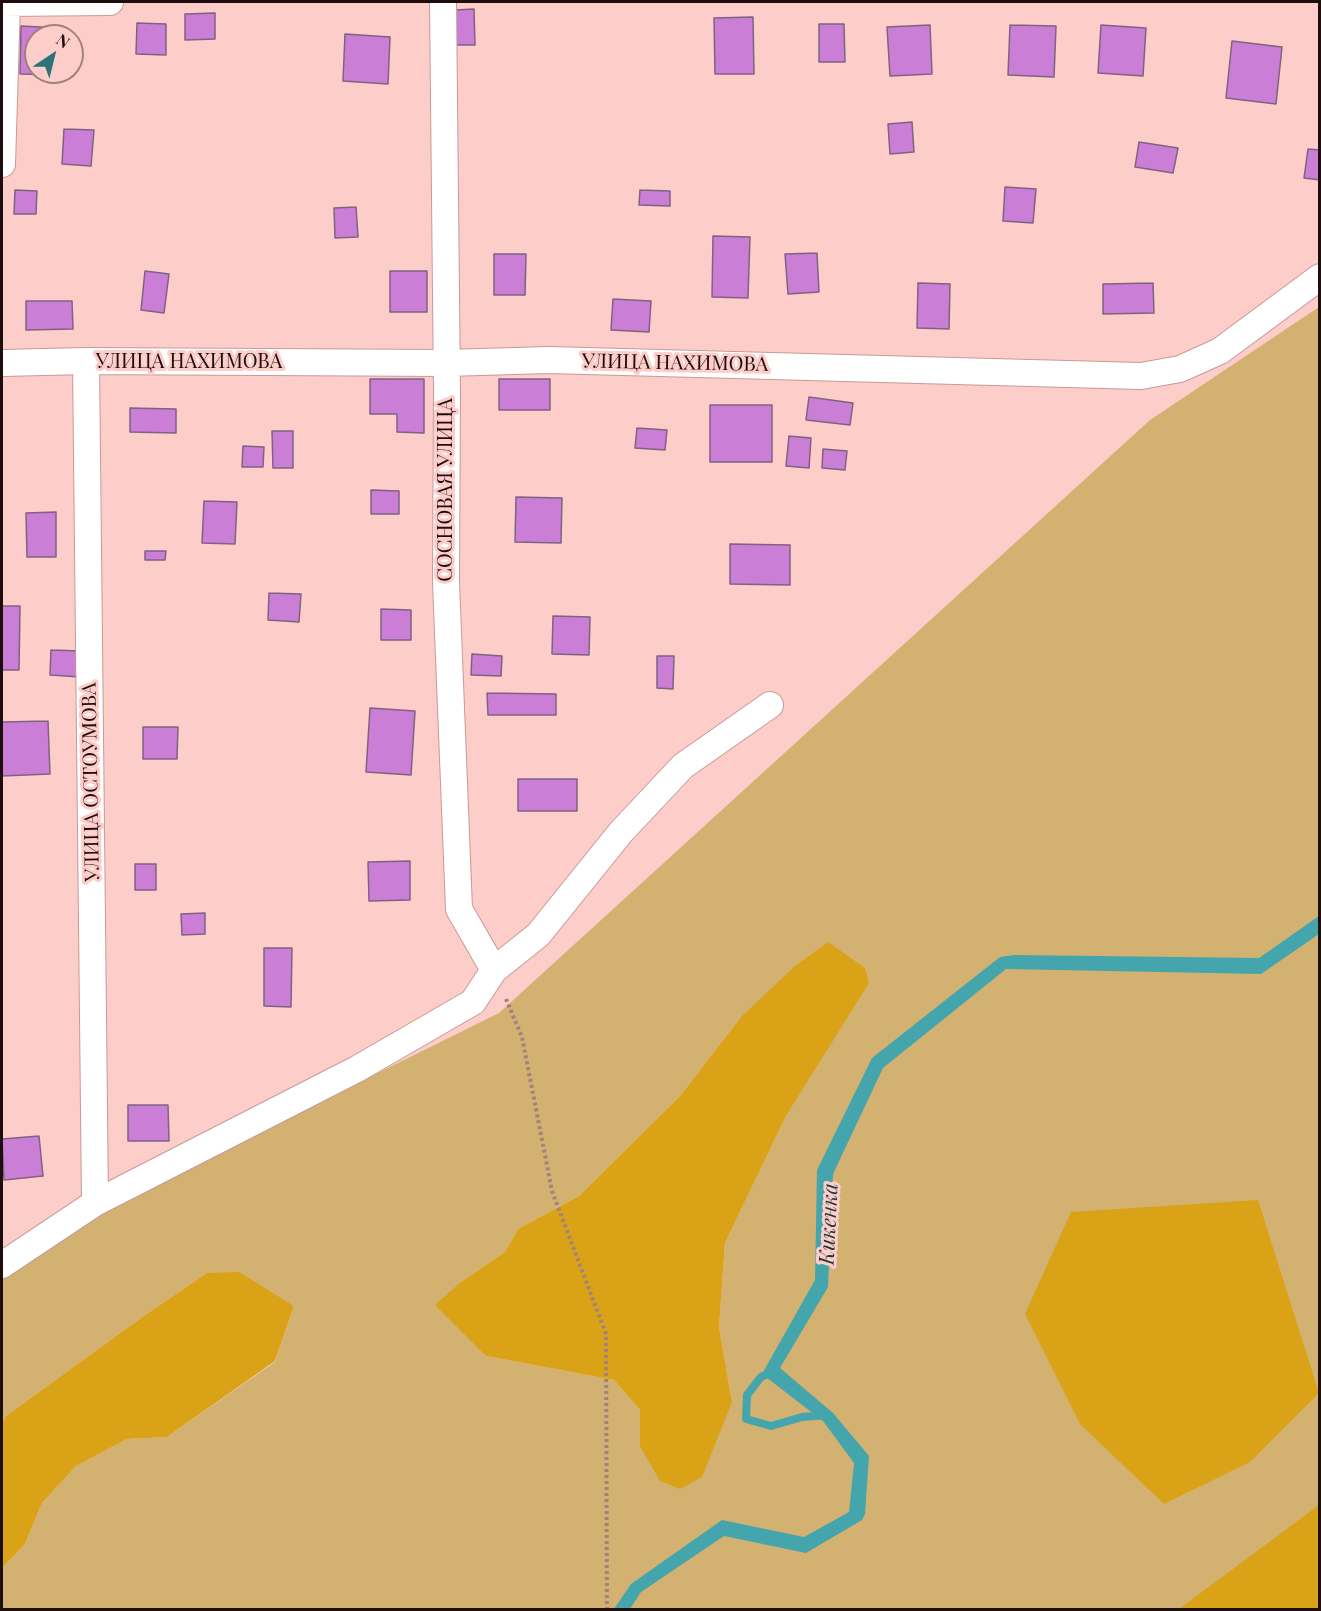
<!DOCTYPE html>
<meta charset="utf-8">
<style>
body{margin:0}
#map{position:relative;width:1321px;height:1611px;overflow:hidden;background:#fdcdca;font-family:"Playfair Display",serif}
canvas{display:block}
.frame{position:absolute;inset:0;border:3px solid #1d0d0c;pointer-events:none}
.north{position:absolute;left:24px;top:24px;width:60px;height:60px;box-sizing:border-box;background:#fdcdca;border:2px solid #a3807e;border-radius:50%;rotate:35deg;font-size:16px;font-weight:700;line-height:24px;text-align:center;color:#1d0d0c}
.north::after{content:'';display:block;margin:auto;width:21px;height:27px;background:#297379;clip-path:polygon(50% 0,100% 100%,50% 72%,0 100%)}
</style>
<div id="map">
<canvas width="1321" height="1611"></canvas>
<div class="frame"></div>
<div class="north">N</div>
</div>
<script>
const ctx = document.querySelector('canvas').getContext('2d');
ctx.lineJoin = 'round';
function fillPath(path, color) { ctx.fillStyle = color; ctx.fill(path, 'evenodd'); }
const poly = rows => new Path2D(rows.map(r => 'M' + r).join(''));
function strokePath(path, color, width, dash) { ctx.strokeStyle = color; ctx.lineWidth = width; ctx.lineCap = dash ? 'butt' : 'round'; ctx.setLineDash(dash || []); ctx.stroke(path); }
function label(font, color, halo, rows, align = 'center') {
  ctx.font = font + ' "Playfair Display",serif'; ctx.lineWidth = 6; ctx.setLineDash([]); ctx.textBaseline = 'middle'; ctx.strokeStyle = halo; ctx.fillStyle = color; for (const [text, x, y, turn = 0] of rows) {
    ctx.save(); ctx.translate(x, y); ctx.rotate((+turn || 0) * Math.PI / 180); ctx.textAlign = isNaN(turn) ? turn : align; if (halo) ctx.strokeText(text, 0, 0); ctx.fillText(text, 0, 0); ctx.restore();
  }
}
fillPath(poly([
 [1319,307,1319,1609,2,1609,2,1568,25,1544,42,1503,76,1466,127,1439,167,1437,275,1362,294,1306,207,1273,148,1313,6,1416,2,1423,2,1275,99,1211,499,1013,1150,420],
 [741,1017,787,1114,725,1243,719,1327,732,1402,640,1446,640,1410,614,1380,486,1356,461,1282,505,1252,518,1229,579,1196,680,1096]
]), '#d3b171');
fillPath(poly([
 [828,942,865,968,869,983,787,1114,725,1243,719,1327,732,1402,702,1477,680,1489,660,1481,640,1446,640,1410,614,1380,486,1356,435,1305,461,1282,505,1252,518,1229,579,1196,680,1096,741,1017,795,966],
 [1258,1200,1319,1393,1250,1462,1164,1504,1080,1424,1025,1314,1071,1212],
 [239,1272,294,1306,275,1361,167,1437,127,1439,76,1466,42,1503,25,1544,2,1568,2,1423,6,1416,148,1313,207,1273],
 [1319,1505,1319,1609,1179,1609]
]), '#daa217');
fillPath(poly([
 [1319,916,1319,934,1261,974,1006,969,883,1068,833,1174,828,1287,780,1368,833,1413,869,1456,865,1514,862,1520,806,1553,724,1536,641,1592,630,1609,614,1609,631,1584,722,1520,804,1537,849,1512,854,1463,823,1421,762,1374,815,1280,817,1170,872,1058,1000,957,1014,955,1259,958]
]), '#45a5ac');
strokePath(poly([
 [772,1372,761,1377,747,1395,746,1419,771,1426,802,1417,828,1415]
]), '#45a5ac', 8);
const building = poly([
 [474,9,475,45,456,45,455,10,474,9],
 [215,13,215,39,185,40,185,14,215,13],
 [753,17,754,74,715,74,714,18,753,17],
 [137,23,166,24,166,55,136,54,137,23],
 [819,24,844,24,845,62,819,62,819,24],
 [930,25,932,74,890,76,887,27,930,25],
 [1010,25,1056,26,1054,77,1008,75,1010,25],
 [1101,25,1146,28,1143,76,1098,73,1101,25],
 [21,26,60,28,60,36,36,36,36,72,59,72,59,75,20,74,21,26],
 [345,34,390,37,388,84,343,81,345,34],
 [1232,41,1282,47,1276,104,1226,98,1232,41],
 [912,122,914,152,890,154,888,124,912,122],
 [64,129,94,130,91,166,62,164,64,129],
 [1139,142,1178,148,1173,173,1135,167,1139,142],
 [1308,149,1320,150,1320,180,1304,178,1308,149],
 [1005,187,1036,189,1033,223,1003,221,1005,187],
 [15,190,37,191,36,214,14,214,15,190],
 [640,190,670,191,670,206,639,205,640,190],
 [356,207,358,237,335,238,334,208,356,207],
 [713,236,750,237,748,298,712,297,713,236],
 [817,253,819,292,788,294,785,254,817,253],
 [494,254,526,254,525,295,494,295,494,254],
 [145,271,169,274,164,313,141,310,145,271],
 [390,271,427,271,427,312,390,312,390,271],
 [918,283,950,284,949,329,917,328,918,283],
 [1153,283,1154,313,1103,314,1103,284,1153,283],
 [613,299,651,301,649,332,611,330,613,299],
 [26,301,72,301,73,329,26,330,26,301],
 [370,379,424,379,424,433,397,432,397,414,370,414,370,379],
 [499,379,550,379,550,410,499,410,499,379],
 [809,397,853,403,850,425,806,420,809,397],
 [710,405,772,405,772,462,710,462,710,405],
 [130,408,176,409,176,433,130,432,130,408],
 [637,428,667,430,665,450,635,448,637,428],
 [272,431,293,431,293,468,273,468,272,431],
 [789,436,811,438,809,468,786,466,789,436],
 [243,446,264,447,263,467,242,467,243,446],
 [823,449,847,451,845,470,822,468,823,449],
 [371,490,399,491,399,514,371,514,371,490],
 [516,497,562,498,561,543,515,542,516,497],
 [204,501,237,502,235,544,202,543,204,501],
 [56,512,56,557,27,557,26,513,56,512],
 [730,544,790,545,790,585,730,584,730,544],
 [145,551,166,551,165,560,145,560,145,551],
 [269,593,301,594,299,622,268,620,269,593],
 [2,606,20,606,19,670,2,670,2,606],
 [381,609,411,610,411,640,381,640,381,609],
 [553,616,590,617,589,655,552,654,553,616],
 [51,650,81,651,80,677,50,675,51,650],
 [472,654,502,656,501,676,471,675,472,654],
 [657,656,674,656,673,689,657,688,657,656],
 [487,693,556,694,556,715,488,715,487,693],
 [370,708,415,711,411,775,366,772,370,708],
 [48,721,50,774,2,776,2,722,48,721],
 [143,727,178,727,177,759,143,759,143,727],
 [518,779,577,779,577,811,518,811,518,779],
 [410,861,410,900,369,901,368,862,410,861],
 [135,864,156,864,156,890,135,890,135,864],
 [205,913,205,934,182,935,181,914,205,913],
 [264,948,292,948,291,1007,264,1006,264,948],
 [128,1105,168,1105,169,1141,128,1141,128,1105],
 [39,1136,43,1176,4,1180,2,1139,39,1136]
]);
fillPath(building, '#cb7ed6');
strokePath(building, '#7e6381', 1.5);
const street = poly([
 [443,2,447,390,446,582,459,909,494,970],
 [2,3,110,2],
 [2,164,7,2],
 [86,361,95,1203],
 [2,363,86,361,446,363,549,360,1141,376,1180,369,1220,351,1320,277],
 [2,1265,95,1203,357,1069,473,1002,494,970,538,935,621,832,683,766,770,705]
]);
strokePath(street, '#c79a97', 28);
strokePath(poly([
 [506,999,522,1037,552,1191,606,1334,607,1610]
]), '#a4817f', 4, [3, 3]);
strokePath(street, '#fff', 26);
label('20px', '#1d0d0c', '#fdcdca', [
 ["УЛИЦА НАХИМОВА",189,362],
 ["УЛИЦА НАХИМОВА",675,363,1],
 ["СОСНОВАЯ УЛИЦА",446,490,-90],
 ["УЛИЦА ОСТОУМОВА",91,782,-91]
]);
label('italic 21px', '#173437', '#fdcdca', [
 ["Кикенка",829,1224,-87]
]);
</script>
